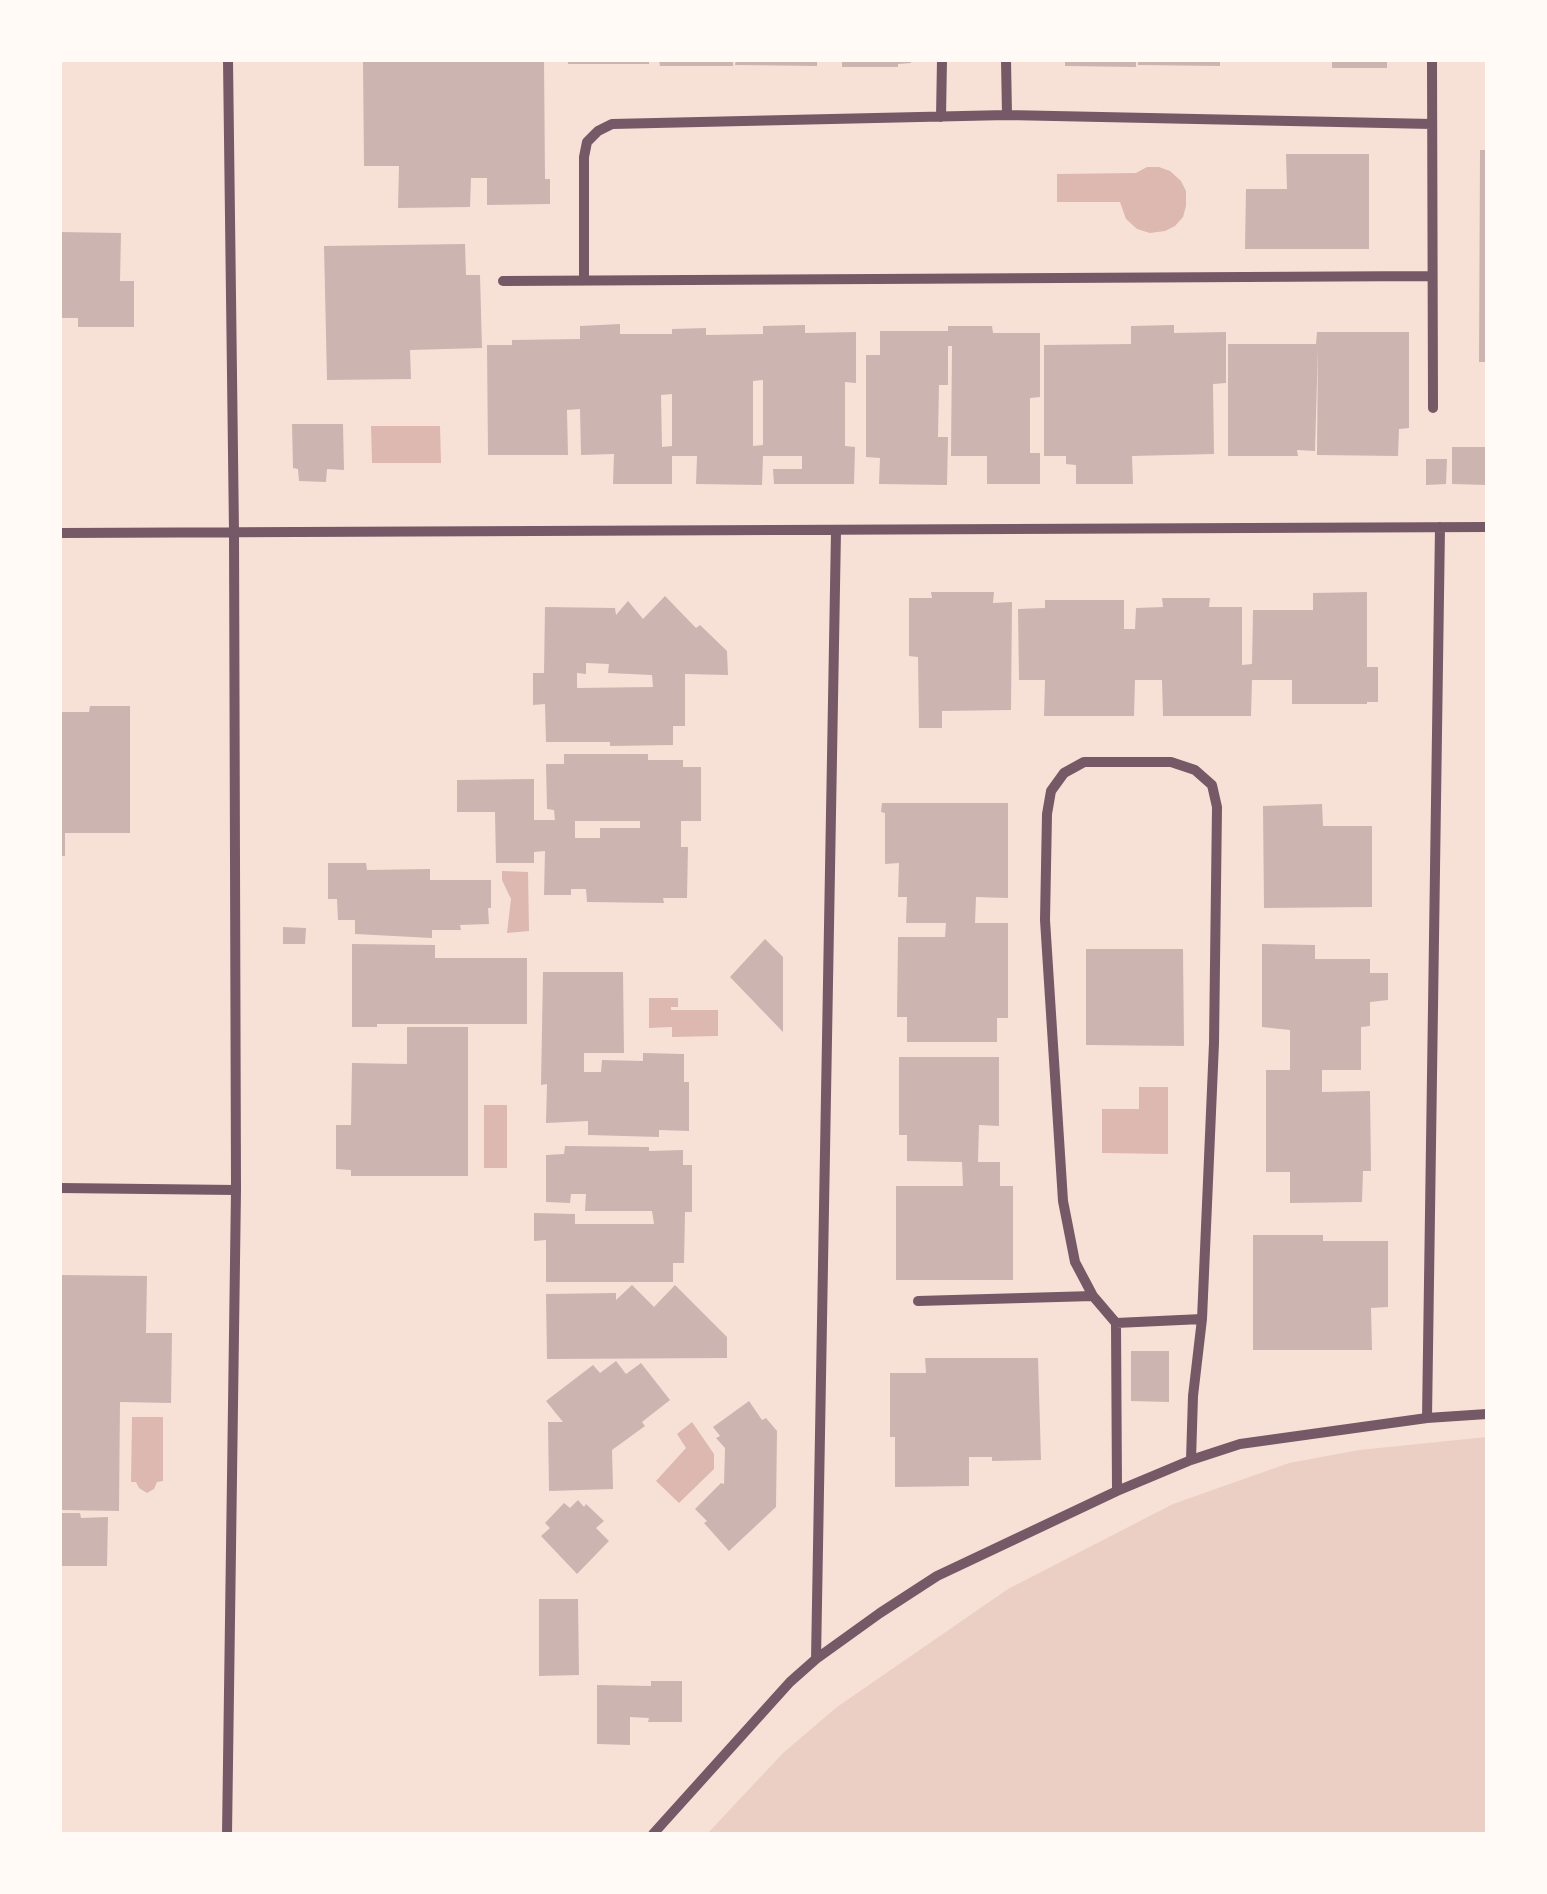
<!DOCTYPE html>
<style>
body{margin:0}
#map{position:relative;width:1547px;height:1894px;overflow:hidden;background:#f7e1d7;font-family:"Noto Sans",sans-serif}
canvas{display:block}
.frame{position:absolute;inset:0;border:62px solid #fffaf5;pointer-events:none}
</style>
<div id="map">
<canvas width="1547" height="1894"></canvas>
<div class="frame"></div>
</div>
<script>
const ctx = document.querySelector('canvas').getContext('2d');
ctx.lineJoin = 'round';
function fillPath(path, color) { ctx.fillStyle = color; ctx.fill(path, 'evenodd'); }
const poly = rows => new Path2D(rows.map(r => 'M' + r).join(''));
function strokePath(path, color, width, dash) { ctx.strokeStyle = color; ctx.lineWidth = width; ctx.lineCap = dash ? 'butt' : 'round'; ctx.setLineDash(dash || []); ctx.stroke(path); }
fillPath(poly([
 [1487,1437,1487,1834,707,1834,783,1753,837,1707,1008,1589,1173,1504,1289,1463,1359,1450]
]), '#ebcfc5');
fillPath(poly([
 [1147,167,1159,167,1170,171,1181,181,1186,191,1186,206,1183,217,1175,226,1165,231,1150,233,1137,229,1126,219,1120,202,1057,202,1057,174,1136,173],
 [371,426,440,426,441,463,372,463],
 [502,871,528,872,529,931,507,933,511,899,502,880],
 [649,998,678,998,678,1007,671,1007,671,1010,718,1010,718,1036,672,1037,672,1027,649,1028],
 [1139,1087,1168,1087,1168,1154,1102,1153,1102,1109,1139,1109],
 [484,1105,507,1105,507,1168,484,1168],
 [132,1417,163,1417,163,1481,157,1482,154,1489,147,1493,139,1488,136,1482,131,1482],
 [692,1422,714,1454,714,1469,679,1503,656,1481,686,1448,677,1434]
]), '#dcb8b0');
fillPath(poly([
 [544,60,545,179,550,179,550,204,487,205,487,178,471,178,470,207,398,208,399,166,364,166,363,61],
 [568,60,649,60,649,64,568,64],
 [659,60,733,60,733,66,660,66],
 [736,60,817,60,817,66,735,65],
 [842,60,911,60,911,63,898,64,898,67,842,67],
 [1065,60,1136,60,1136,67,1065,66],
 [1138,60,1220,60,1220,66,1138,65],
 [1332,60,1387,60,1387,68,1332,68],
 [1480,150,1487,150,1487,362,1479,362],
 [1286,154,1369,154,1369,249,1245,249,1246,189,1287,189],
 [60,232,121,233,120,281,134,281,134,327,78,327,78,318,60,318],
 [465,244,466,275,480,275,482,348,410,350,411,379,327,380,324,246],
 [620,324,620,334,672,334,672,329,706,328,706,335,763,334,763,326,805,325,805,333,856,332,856,383,845,382,845,446,855,447,854,484,774,484,773,469,802,469,802,456,763,456,762,485,696,484,697,456,672,456,672,484,613,484,614,454,581,455,580,409,567,410,568,455,488,455,487,345,512,345,512,340,580,339,580,326],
 [763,380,763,445,753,446,753,381],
 [672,394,672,446,662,447,661,395],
 [1174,325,1174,333,1226,332,1226,383,1213,384,1214,454,1132,456,1133,484,1076,484,1076,465,1066,464,1066,456,1044,456,1044,345,1131,344,1131,326],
 [948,326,992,326,993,333,1040,333,1040,397,1030,398,1030,453,1040,453,1040,484,987,484,987,456,951,456,952,346,948,346,948,385,939,385,938,437,948,437,947,485,879,484,880,458,866,457,866,355,880,355,880,331,948,331],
 [1317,332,1409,332,1409,428,1399,429,1398,456,1317,455,1318,346,1315,451,1297,450,1298,456,1228,456,1228,344,1316,344],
 [292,424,343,424,344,470,327,469,326,482,299,481,298,469,293,468],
 [1452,447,1487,447,1487,485,1452,484],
 [1426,459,1447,459,1446,484,1426,485],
 [931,592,994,592,993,603,1012,602,1011,710,942,711,942,728,919,728,918,657,909,656,909,598,932,598],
 [1367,592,1367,667,1378,667,1378,702,1367,702,1367,704,1292,704,1292,680,1252,680,1251,716,1163,716,1162,680,1135,680,1134,716,1044,716,1045,680,1019,680,1018,609,1045,608,1045,600,1124,600,1124,629,1135,629,1136,608,1163,607,1162,598,1210,598,1209,607,1242,607,1242,665,1252,664,1253,610,1313,610,1313,593],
 [665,596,696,628,700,625,727,651,728,675,685,674,685,726,673,726,673,745,610,746,610,742,546,742,545,704,533,705,533,673,544,673,545,607,615,608,616,615,628,601,643,619],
 [586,663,609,664,608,673,652,675,653,687,577,688,577,673,586,674],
 [90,706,130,706,130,833,65,833,65,856,60,856,60,712,89,712],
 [564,754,648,754,648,760,683,760,683,767,701,767,701,821,681,821,681,847,688,847,687,898,663,898,664,903,587,902,586,889,571,889,571,895,544,895,545,851,534,852,534,863,496,863,495,812,457,812,457,780,534,779,534,820,555,820,554,810,547,809,546,764,564,764],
 [575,821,640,821,640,828,600,828,600,838,575,838],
 [882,803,1008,803,1008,898,976,897,975,923,1008,923,1008,1018,997,1018,997,1042,907,1042,907,1017,897,1017,898,937,945,937,946,923,906,923,907,897,898,897,899,863,885,864,885,813,881,812],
 [1322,804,1323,826,1372,826,1372,907,1264,908,1263,806],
 [328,863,366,863,367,870,430,869,430,880,491,880,491,908,488,908,489,924,460,925,461,930,432,930,432,938,355,934,355,920,338,920,337,899,328,899],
 [283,927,306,928,305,944,283,944],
 [765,939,783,957,783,1032,730,977],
 [352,944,435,945,435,958,527,958,527,1024,377,1024,377,1027,352,1027],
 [1262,944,1315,945,1315,959,1370,959,1370,973,1388,973,1388,1000,1370,1002,1370,1026,1361,1027,1361,1070,1322,1070,1322,1092,1370,1091,1371,1171,1363,1171,1362,1202,1290,1203,1290,1172,1266,1172,1266,1070,1290,1070,1290,1030,1262,1027],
 [1086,949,1183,949,1184,1046,1086,1045],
 [543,972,623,972,624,1053,584,1053,584,1072,601,1072,602,1060,643,1061,643,1053,684,1054,684,1082,689,1082,689,1131,659,1130,659,1137,588,1135,588,1121,546,1123,547,1084,541,1085],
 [407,1027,468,1027,468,1176,351,1176,351,1170,336,1169,336,1125,351,1125,352,1063,407,1064],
 [899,1057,999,1057,999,1126,979,1125,978,1162,1000,1162,1000,1186,1013,1186,1013,1280,896,1280,896,1186,963,1186,962,1162,907,1161,907,1135,899,1135],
 [565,1146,649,1147,649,1151,683,1150,683,1165,692,1165,692,1212,685,1212,684,1263,673,1263,673,1282,546,1282,546,1240,534,1241,534,1213,575,1214,575,1224,654,1224,652,1211,585,1211,586,1194,571,1194,570,1203,546,1202,546,1155,564,1154],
 [1253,1235,1323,1235,1323,1241,1388,1241,1388,1307,1371,1308,1372,1350,1253,1350],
 [60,1275,147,1276,146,1333,172,1333,171,1403,120,1402,119,1511,60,1510],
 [632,1285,654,1307,675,1285,727,1337,727,1358,547,1359,546,1294,616,1293,616,1300],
 [1131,1351,1169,1351,1169,1402,1131,1401],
 [925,1358,1038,1358,1041,1460,992,1461,992,1457,969,1457,969,1486,895,1487,895,1437,890,1437,890,1373,926,1373],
 [616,1361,626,1374,641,1363,670,1400,642,1422,645,1426,612,1450,613,1489,549,1491,548,1422,563,1422,546,1401,593,1365,600,1373],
 [749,1401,762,1420,766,1418,777,1431,776,1507,729,1551,704,1523,707,1521,695,1509,721,1483,724,1484,725,1448,716,1438,720,1436,713,1427],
 [578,1500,584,1507,586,1504,604,1521,596,1528,609,1541,577,1574,541,1536,550,1528,545,1523,564,1503,570,1508],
 [60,1513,80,1513,81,1518,108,1517,107,1566,60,1566],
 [539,1599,578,1599,579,1675,539,1676],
 [651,1681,682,1681,682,1722,648,1722,649,1718,630,1717,630,1745,597,1744,597,1685,651,1686]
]), '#ccb4b1');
strokePath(poly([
 [1006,60,1007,115],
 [1432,60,1433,408],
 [941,117,942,60],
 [584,280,584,157,587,142,598,131,612,124,1007,115,1432,124],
 [503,281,1431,276],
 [60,533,1487,527],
 [60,1188,236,1190],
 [918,1301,1093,1296],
 [1116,1323,1202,1319],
 [1427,1418,1440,527],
 [1117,1491,1116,1323,1093,1296,1075,1262,1063,1201,1045,920,1047,814,1051,791,1064,773,1084,762,1171,762,1195,770,1212,785,1217,807,1214,1043,1202,1319,1193,1396,1191,1460],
 [816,1659,836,531],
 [227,1834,236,1190,234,532,228,60],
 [653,1834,790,1682,816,1659,880,1613,937,1576,1117,1491,1191,1460,1240,1444,1427,1418,1487,1414]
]), '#755966', 10);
</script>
